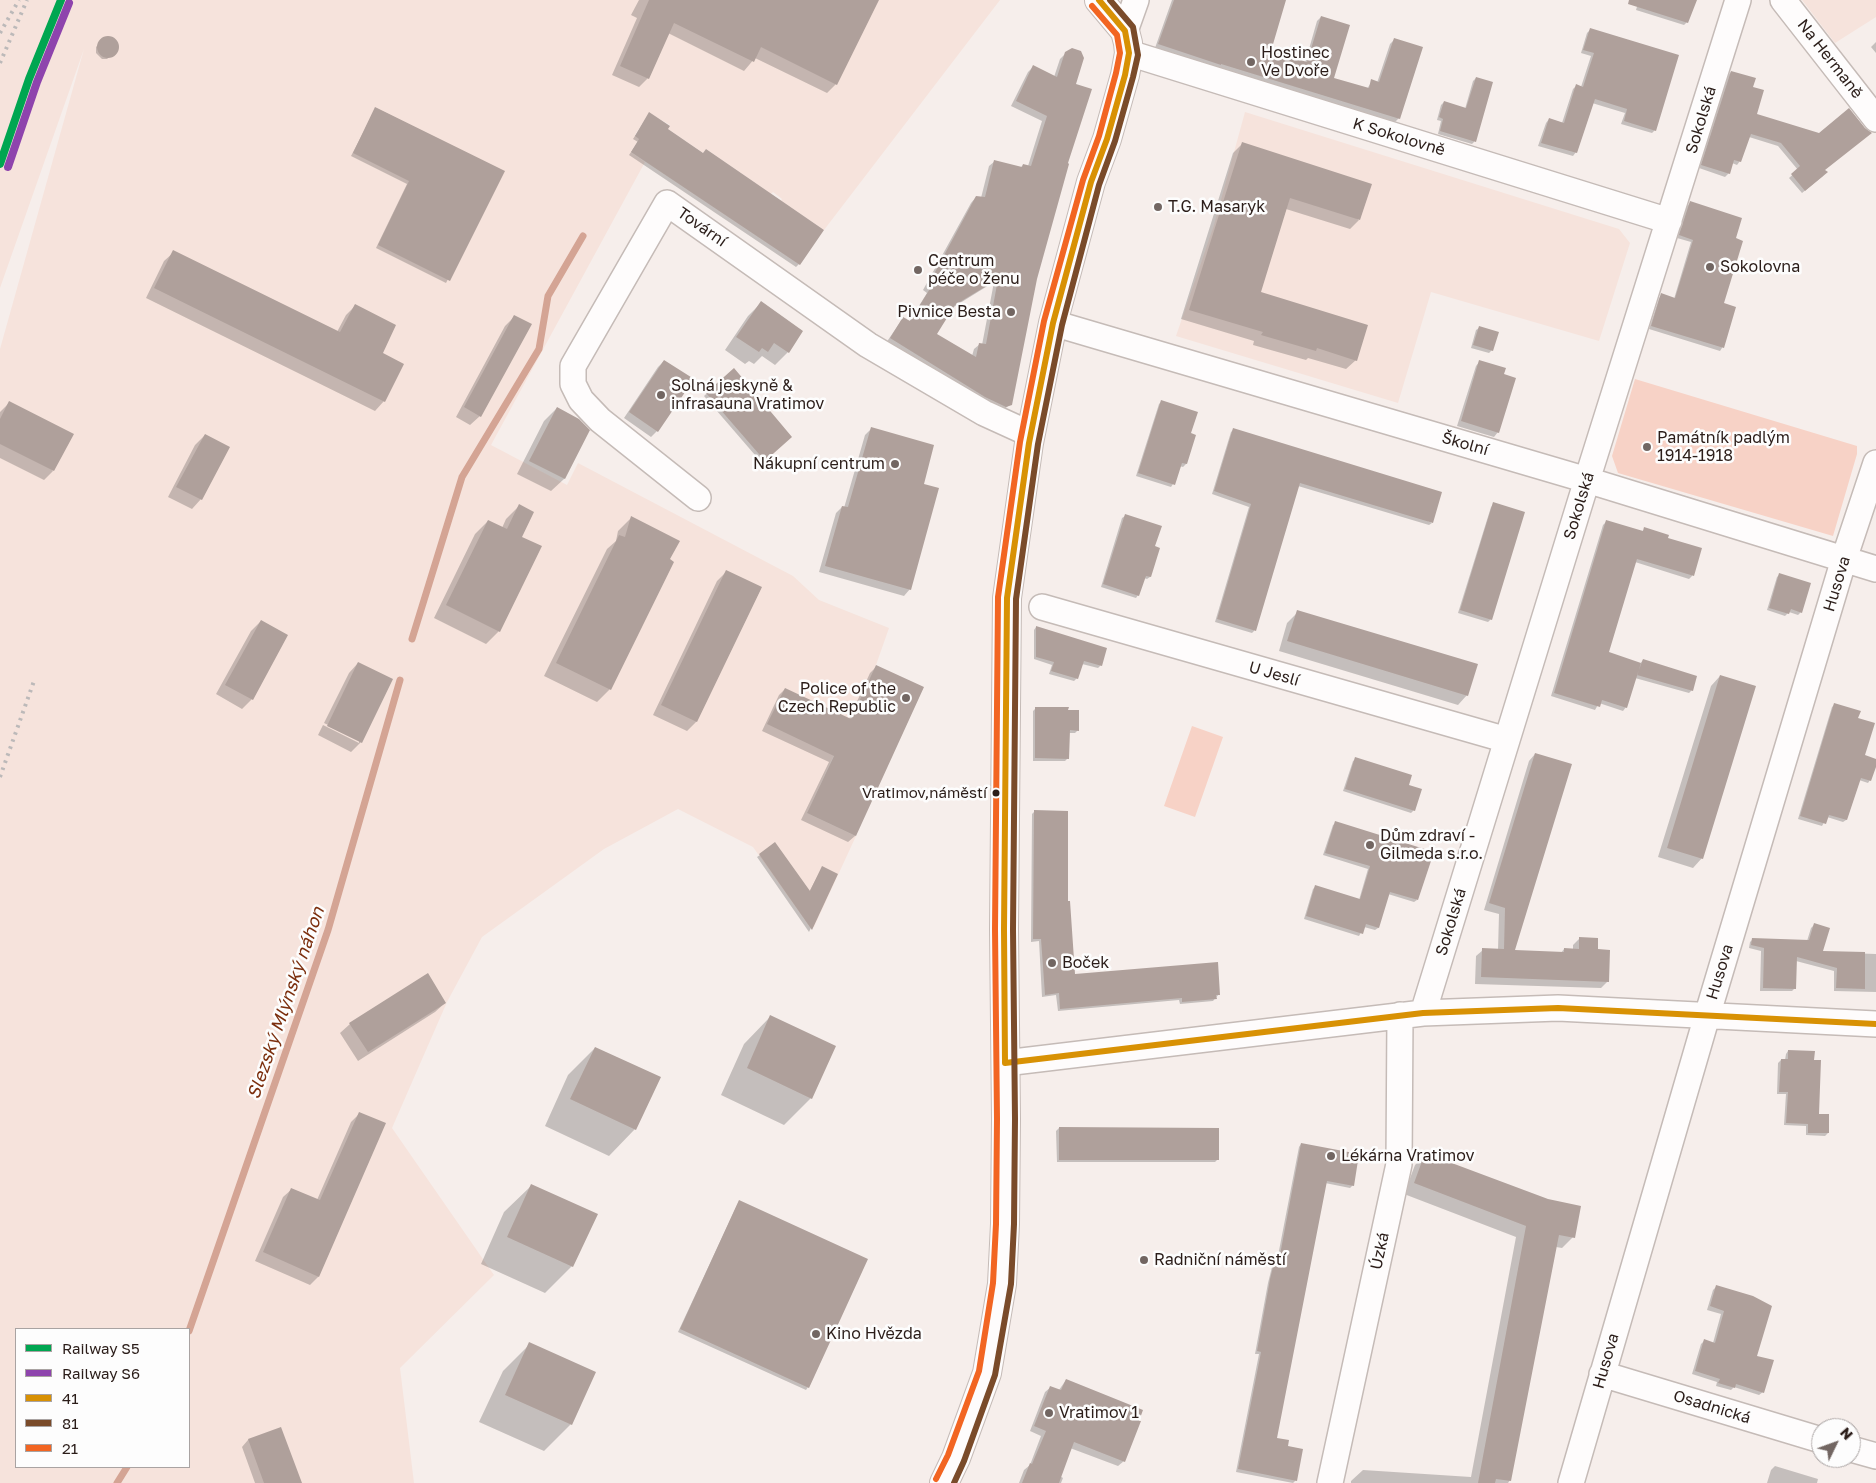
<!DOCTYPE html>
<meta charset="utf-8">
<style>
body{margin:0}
#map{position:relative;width:1876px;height:1483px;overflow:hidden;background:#f6eeeb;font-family:"Golos Text",sans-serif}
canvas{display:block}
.legend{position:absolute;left:15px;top:1328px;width:175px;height:140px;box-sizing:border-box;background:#fdfdfd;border:1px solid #a9a3a2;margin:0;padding:6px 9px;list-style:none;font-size:15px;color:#2b1d19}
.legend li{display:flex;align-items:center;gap:10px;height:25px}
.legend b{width:25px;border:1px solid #a9a3a2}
.north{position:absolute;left:1811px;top:1418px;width:50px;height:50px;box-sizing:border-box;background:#fdfdfd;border:1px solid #a9a3a2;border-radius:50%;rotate:48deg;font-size:14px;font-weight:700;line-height:20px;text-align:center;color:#2b1d19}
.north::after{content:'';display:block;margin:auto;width:18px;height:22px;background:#726662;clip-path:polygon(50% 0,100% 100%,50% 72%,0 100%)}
</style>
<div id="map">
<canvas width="1876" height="1483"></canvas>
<ul class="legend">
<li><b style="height:6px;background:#00a651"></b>Railway S5</li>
<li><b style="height:6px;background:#8e44ad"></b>Railway S6</li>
<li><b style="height:6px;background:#d89104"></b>41</li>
<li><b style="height:6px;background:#7a4b2a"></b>81</li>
<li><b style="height:6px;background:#f26522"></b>21</li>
</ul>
<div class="north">N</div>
</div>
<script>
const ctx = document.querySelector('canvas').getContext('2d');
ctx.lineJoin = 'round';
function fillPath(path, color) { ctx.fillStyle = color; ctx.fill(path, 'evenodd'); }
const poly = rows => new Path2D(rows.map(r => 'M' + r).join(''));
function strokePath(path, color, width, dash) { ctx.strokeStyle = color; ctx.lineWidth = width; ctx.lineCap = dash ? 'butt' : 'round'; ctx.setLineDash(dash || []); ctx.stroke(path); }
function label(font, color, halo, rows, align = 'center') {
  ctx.font = font + ' "Golos Text",sans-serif'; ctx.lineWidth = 5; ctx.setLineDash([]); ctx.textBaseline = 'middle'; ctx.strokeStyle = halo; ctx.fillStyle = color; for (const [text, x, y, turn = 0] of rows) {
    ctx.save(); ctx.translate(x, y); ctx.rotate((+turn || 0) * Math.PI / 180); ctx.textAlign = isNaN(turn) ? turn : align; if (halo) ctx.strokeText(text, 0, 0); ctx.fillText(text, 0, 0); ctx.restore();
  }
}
fillPath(poly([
 [0,0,1000,0,824,230,781,201,782,199,773,192,771,194,706,149,703,153,668,129,670,125,649,113,635,135,639,139,631,152,645,162,491,445,567,485,578,463,793,576,819,600,889,628,876,665,807,813,856,836,814,927,810,927,753,847,678,809,604,849,482,937,447,1002,392,1128,494,1275,400,1368,414,1483,0,1483,0,349,84,49,0,288],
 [16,1329,189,1329,189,1467,16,1467],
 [1802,0,1876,0,1876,17,1835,43],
 [1245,112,1619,229,1630,243,1599,341,1431,292,1398,403,1176,336,1214,225]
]), '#f6e3dc');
fillPath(poly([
 [1635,379,1857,446,1857,454,1833,536,1618,473,1612,456],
 [1192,726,1223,737,1195,817,1164,806]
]), '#f7d2c6');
fillPath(poly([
 [639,0,878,0,836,84,827,93,755,58,744,71,668,33,648,78,639,87,612,75,637,18,631,15],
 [1172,0,1285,0,1269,52,1305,63,1317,21,1321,17,1332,79,1367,89,1372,81,1377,83,1390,44,1394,40,1399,118,1395,122,1155,48],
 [1639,0,1695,0,1687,22,1684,25,1636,10],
 [1591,29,1655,130,1652,133,1621,124,1625,113,1592,103,1576,152,1573,156,1538,146,1546,123,1549,119,1562,123,1573,89,1576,86,1581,87,1591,56,1581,53,1587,33],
 [104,38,113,38,117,42,117,50,107,59,102,59,96,53,96,47],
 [1876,42,1876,53,1871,47],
 [1066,53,1074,85,1066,164,1036,279,1011,404,1000,412,886,343,903,318,909,322,927,293,923,290,971,203,976,197,981,198,989,166,995,161,1020,168,1023,165,1028,166,1042,121,1011,106,1028,72,1033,67,1054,77,1060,59],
 [994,282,982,345,980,344,974,349,972,356,935,334,952,308],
 [1731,72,1752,87,1755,115,1819,134,1864,129,1824,170,1823,176,1802,193,1789,178,1798,170,1778,146,1749,137,1740,161,1737,165,1732,163,1729,173,1725,177,1699,168,1728,75],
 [1476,78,1492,83,1474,142,1472,144,1438,134,1441,121,1437,120,1441,105,1444,102,1465,109,1473,81],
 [376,108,503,171,446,283,376,248,407,184,351,156],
 [647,117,822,231,799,264,796,267,629,155,638,142,633,139],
 [1242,144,1359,220,1350,229,1286,209,1259,293,1356,360,1346,369,1308,358,1306,360,1253,345,1254,341,1181,319,1233,153],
 [1690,203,1735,239,1722,304,1735,308,1722,348,1720,351,1649,329,1659,298,1662,295,1674,299,1691,242,1677,238,1687,206],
 [174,252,337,332,346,315,355,306,381,354,384,401,375,411,146,298,164,261],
 [761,303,802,331,788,352,775,365,762,356,754,364,749,361,745,364,725,350,748,316],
 [514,317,480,416,470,425,456,417,505,326],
 [1479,328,1492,350,1489,353,1471,348,1476,330],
 [664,361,657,431,651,437,624,418,658,367],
 [1480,361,1498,432,1494,437,1457,426,1476,366],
 [733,370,790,437,761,462,704,396],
 [1161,402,1189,434,1194,436,1186,464,1183,467,1179,466,1173,484,1171,487,1136,476,1159,404],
 [9,403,53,471,44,480,0,458,0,412],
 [557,408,588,430,564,479,551,491,517,474,544,421],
 [871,429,922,484,910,589,904,596,819,572,836,513,842,507,844,508,865,435],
 [1234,429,1432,523,1429,525,1298,486,1254,631,1252,633,1215,622,1249,507,1212,494,1231,432],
 [205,435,201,499,192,509,168,497,195,445],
 [1494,504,1491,619,1488,622,1458,613,1491,507],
 [519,506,521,537,499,631,486,644,434,618,475,534,488,521,502,528,506,519],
 [1125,516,1154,547,1150,577,1147,579,1144,578,1138,595,1136,598,1101,587,1122,518],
 [631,518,668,560,610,689,597,702,544,676,607,549,616,541,618,531],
 [1606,522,1641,532,1645,529,1667,539,1701,549,1692,576,1689,579,1635,562,1608,653,1640,664,1643,660,1692,690,1689,693,1635,678,1626,707,1623,711,1599,703,1595,710,1551,696,1603,525],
 [726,572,761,588,696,722,687,731,653,715,717,581],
 [1779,575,1801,612,1798,615,1789,612,1785,616,1767,610,1777,577],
 [1297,613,1467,695,1458,705,1279,651,1287,623],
 [261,621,252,699,242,709,216,694,251,631],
 [1036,627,1101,665,1098,668,1082,664,1077,678,1074,681,1049,674,1052,665,1034,659,1034,630],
 [358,663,361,742,351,752,318,735,323,725,359,743,359,740,324,723,349,673],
 [877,666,923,688,855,836,848,842,801,820,829,762,762,731,779,695,785,689,849,719,870,673],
 [1720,676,1702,858,1693,868,1658,857,1711,686],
 [1835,704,1856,719,1863,756,1876,760,1876,763,1870,780,1868,783,1859,780,1846,820,1843,822,1827,817,1822,826,1798,819,1832,707],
 [1036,708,1078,730,1075,733,1068,733,1068,758,1065,761,1033,761,1033,711],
 [1535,754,1513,951,1561,953,1564,949,1573,950,1573,945,1580,938,1596,950,1608,981,1601,988,1475,984,1476,956,1483,950,1498,950,1499,914,1484,910,1529,761],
 [1356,759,1407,786,1414,810,1411,813,1343,791,1353,761],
 [1034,812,1067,902,1074,976,1219,994,1213,1001,1180,1004,1179,1000,1058,1011,1056,995,1042,997,1039,941,1031,942,1032,814],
 [1336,823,1417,900,1414,902,1388,894,1378,928,1375,930,1364,927,1359,936,1304,919,1313,889,1316,886,1359,900,1368,869,1323,855,1333,825],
 [760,855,809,892,822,868,837,874,809,932,757,857],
 [1814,925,1821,952,1876,954,1876,992,1834,991,1834,971,1796,961,1795,988,1792,991,1760,991,1761,951,1749,948,1750,942,1753,939,1807,941,1811,928],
 [445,1003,435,1012,358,1061,340,1033,350,1024],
 [770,1017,811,1098,784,1125,721,1095,744,1044],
 [595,1048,635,1129,609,1156,545,1126,568,1075],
 [1788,1051,1828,1133,1825,1136,1806,1135,1806,1126,1784,1125,1786,1094,1777,1094,1778,1063,1781,1060,1785,1060,1786,1054],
 [360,1113,384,1124,318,1277,310,1285,255,1261,283,1197,292,1189,317,1200,351,1122],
 [1059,1128,1218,1159,1215,1162,1057,1162,1056,1131],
 [1301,1144,1353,1185,1350,1188,1325,1183,1276,1439,1287,1447,1296,1480,1293,1483,1236,1472,1259,1354,1255,1354,1268,1283,1273,1263,1277,1261,1299,1147],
 [1426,1154,1573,1237,1562,1248,1556,1247,1510,1480,1508,1483,1351,1483,1351,1481,1363,1470,1471,1477,1516,1237,1404,1194,1415,1165],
 [531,1186,572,1266,545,1293,481,1264,504,1212],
 [739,1201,808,1387,806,1390,678,1332],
 [1717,1286,1755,1357,1763,1392,1759,1395,1734,1387,1731,1390,1716,1386,1717,1382,1692,1374,1701,1344,1704,1341,1713,1343,1721,1314,1707,1310,1713,1290],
 [530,1344,571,1424,544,1451,479,1422,503,1371],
 [1066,1380,1124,1461,1118,1466,1070,1448,1060,1476,1063,1478,1061,1483,1019,1483,1024,1470,1030,1465,1041,1436,1030,1431,1045,1392,1051,1387,1059,1390],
 [280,1429,300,1483,255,1483,242,1447,248,1440],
 [1775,1466,1818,1479,1817,1483,1767,1483,1771,1470]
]), '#0003');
strokePath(poly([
 [412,639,462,477,539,349,548,296,583,236],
 [189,1331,328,930,400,680],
 [117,1483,127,1467]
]), '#d4a494', 7);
fillPath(poly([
 [649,0,879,0,837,85,761,47,754,62,674,23,649,79,620,66],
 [1174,0,1286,0,1271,51,1307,62,1321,16,1350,25,1334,78,1369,88,1371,79,1379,82,1394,38,1423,47,1400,119,1221,64,1221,65,1158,44],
 [1629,0,1697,0,1688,23,1628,4],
 [1590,28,1679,55,1656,131,1624,121,1627,109,1595,99,1577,153,1541,143,1549,118,1564,123,1576,84,1583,87,1594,53,1583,50],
 '97 47a11 11 0 1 1 22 0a11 11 0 1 1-22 0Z',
 [1072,48,1081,51,1084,58,1076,84,1092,89,1068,163,1069,164,1037,279,1012,405,1006,407,985,397,890,338,903,317,910,321,931,287,928,285,976,196,985,197,994,160,1022,167,1023,164,1031,166,1047,116,1016,101,1033,65,1057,77,1065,52],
 [998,279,986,344,979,343,976,357,937,334,955,305],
 [1731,71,1756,78,1753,87,1764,90,1757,114,1819,133,1849,108,1865,128,1872,133,1825,170,1828,172,1805,191,1791,174,1800,166,1781,143,1751,134,1741,162,1734,160,1730,174,1701,165],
 [1476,77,1493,82,1476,142,1440,131,1443,119,1439,117,1444,101,1466,108],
 [375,107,505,171,450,281,378,245,409,181,353,153],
 [649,112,670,126,668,129,703,153,706,149,824,230,800,265,631,152,639,139,635,136],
 [1242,142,1372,184,1360,220,1290,198,1261,292,1368,325,1357,361,1317,348,1316,351,1261,335,1263,332,1189,310],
 [1690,201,1742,218,1736,238,1743,241,1724,303,1736,307,1724,348,1651,326,1661,293,1675,298,1693,240,1679,235],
 [173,250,340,332,355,304,396,325,383,353,404,364,385,402,154,288],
 [761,301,803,331,789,353,774,343,768,352,762,348,759,352,736,337],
 [514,315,532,324,481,417,464,407],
 [1479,326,1499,332,1493,351,1473,345],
 [664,360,694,379,658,432,629,412],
 [1479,360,1506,368,1504,374,1516,378,1499,433,1461,421],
 [734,368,792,437,765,461,706,393],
 [1161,400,1198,412,1191,433,1196,435,1187,464,1182,463,1175,485,1138,473],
 [9,401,74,434,54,471,0,444,0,419],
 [557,407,579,419,590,430,565,479,529,461],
 [871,427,934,445,924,484,939,488,911,590,825,566,842,506,848,507],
 [1233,428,1442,492,1433,523,1300,483,1256,631,1217,619,1251,504,1214,491],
 [205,434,230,447,202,500,176,487],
 [1493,502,1525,512,1492,620,1460,610],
 [519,504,534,512,522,537,542,546,500,632,446,605,488,520,507,529],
 [1125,514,1162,526,1155,546,1160,548,1151,577,1146,576,1139,596,1103,584],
 [631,516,680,541,670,559,674,562,611,690,556,663,619,535,625,537],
 [1606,520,1643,531,1644,527,1669,535,1668,538,1702,548,1694,576,1637,559,1609,652,1641,663,1627,708,1602,700,1600,707,1554,693],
 [726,570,762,587,697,722,661,705],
 [1779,573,1811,583,1802,613,1791,609,1789,614,1769,608],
 [1297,610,1478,664,1468,696,1287,641],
 [261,620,288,635,253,700,225,685],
 [1036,626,1107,648,1102,666,1084,661,1078,679,1051,671,1054,662,1036,657],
 [1643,659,1697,676,1693,691,1637,675],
 [358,662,393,679,362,743,327,726],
 [876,665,924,687,856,836,807,813,834,756,767,724,785,688,851,719],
 [1720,675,1756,686,1703,859,1667,848],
 [1834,703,1861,711,1858,718,1875,723,1865,755,1876,759,1876,767,1871,781,1861,778,1847,820,1829,815,1826,824,1800,816],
 [1035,707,1069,707,1068,710,1079,710,1079,731,1070,730,1069,759,1035,758],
 [1535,753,1572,764,1515,950,1564,952,1564,948,1579,949,1579,937,1598,938,1598,949,1610,950,1609,982,1481,977,1482,948,1504,949,1505,908,1489,903],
 [1355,757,1412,775,1409,785,1422,789,1415,811,1345,789],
 [1034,810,1068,811,1068,901,1070,901,1075,974,1218,962,1220,995,1216,995,1217,999,1182,1002,1182,998,1060,1009,1059,993,1045,995,1041,939,1033,939],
 [1335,821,1434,852,1418,900,1390,892,1379,928,1366,924,1363,934,1306,916,1315,885,1360,899,1370,866,1325,853],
 [775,842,810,891,822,866,838,874,812,930,759,854],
 [1814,923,1830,928,1823,951,1865,952,1865,989,1836,988,1837,968,1797,957,1796,989,1763,988,1764,948,1751,945,1752,938,1809,940],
 [428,973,446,1003,368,1052,349,1023],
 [770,1015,836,1046,812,1099,747,1068],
 [595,1047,661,1077,636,1130,570,1099],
 [1788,1050,1815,1051,1814,1060,1821,1060,1819,1114,1829,1114,1829,1133,1808,1133,1808,1124,1786,1123,1788,1092,1779,1092,1781,1059,1788,1059],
 [359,1112,386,1123,319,1277,263,1252,291,1188,320,1200],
 [1059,1127,1219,1128,1219,1160,1059,1160],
 [1301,1143,1359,1154,1354,1186,1327,1181,1277,1438,1289,1440,1288,1446,1303,1449,1297,1481,1238,1469,1261,1352,1257,1351,1270,1279,1275,1259,1279,1260],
 [1425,1153,1548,1199,1581,1206,1575,1238,1559,1235,1511,1481,1496,1479,1495,1483,1478,1483,1526,1226,1414,1183],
 [531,1184,598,1214,573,1267,507,1237],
 [739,1200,868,1259,809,1388,680,1329],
 [1716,1285,1753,1296,1772,1306,1757,1356,1774,1360,1764,1393,1736,1384,1735,1388,1718,1383,1720,1379,1695,1371,1704,1339,1715,1343,1724,1311,1710,1306],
 [529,1342,596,1372,572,1425,505,1395],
 [1066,1379,1143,1410,1139,1421,1141,1421,1125,1462,1074,1442,1059,1483,1022,1483,1030,1463,1032,1464,1046,1431,1034,1426,1050,1386,1061,1390],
 [281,1427,302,1483,264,1483,248,1439]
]), '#afa09b');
const street = poly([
 [1783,0,1876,119],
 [1125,31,1136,0],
 [1129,53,1669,221],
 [1053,323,1587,480,1876,569],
 [698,498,600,420,581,400,573,384,573,366,667,203,868,345,984,413,1030,434],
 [1042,607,1507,740],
 [1423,1013,1587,480,1738,0],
 [1005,1063,1423,1013,1558,1008,1876,1024],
 [1602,1374,1821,1440],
 [1851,1449,1876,1456],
 [1330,1483,1399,1164,1400,1015],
 [1571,1483,1707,1016,1844,559,1876,463]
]);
const secondary = poly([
 [944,1483,956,1458,987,1373,1002,1284,1005,1224,1006,1119,1004,929,1007,598,1029,443,1053,323,1091,182,1107,139,1125,75,1129,53,1128,43,1125,31,1099,0]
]);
strokePath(street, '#c5bbb7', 28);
strokePath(secondary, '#c5bbb7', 30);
strokePath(street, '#fefcfc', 25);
strokePath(secondary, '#fefcfc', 28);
strokePath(poly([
 [0,33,19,0],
 [0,63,27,0],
 [0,777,34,681]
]), '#bcb9b9', 4, [2.5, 5]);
strokePath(poly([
 [1005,1063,1004,929,1007,598,1029,443,1053,323,1091,182,1107,139,1125,75,1129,53,1125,31,1099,0],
 [1005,1063,1423,1013,1558,1008,1876,1024]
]), '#d89104', 6);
strokePath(poly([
 [954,1483,964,1461,995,1375,1011,1284,1014,1224,1015,1119,1013,929,1016,599,1038,444,1062,325,1099,185,1115,141,1133,77,1138,55,1133,27,1110,0]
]), '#7a4b2a', 6);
strokePath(poly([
 [936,1479,948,1455,979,1371,993,1283,996,1224,997,1119,995,929,998,597,1020,442,1044,321,1083,180,1099,136,1116,73,1120,53,1117,35,1092,6]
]), '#f26522', 6);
strokePath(poly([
 [0,164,29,79,61,0]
]), '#00a651', 8);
strokePath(poly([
 [8,167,37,82,69,3]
]), '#8e44ad', 8);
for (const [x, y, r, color] of [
 [1251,62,5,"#726662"],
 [1158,207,5,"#726662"],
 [1710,267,5,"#726662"],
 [918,270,5,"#726662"],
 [1011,312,5,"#726662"],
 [661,395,5,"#726662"],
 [1647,447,5,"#726662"],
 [895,464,5,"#726662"],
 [906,698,5,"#726662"],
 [996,793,4.5,"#2b1d19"],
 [1370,845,5,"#726662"],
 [1052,963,5,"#726662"],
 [1331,1156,5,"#726662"],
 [1144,1260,5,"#726662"],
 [816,1334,5,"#726662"],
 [1049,1413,5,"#726662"]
]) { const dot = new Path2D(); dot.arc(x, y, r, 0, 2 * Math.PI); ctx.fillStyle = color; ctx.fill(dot); strokePath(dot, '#fdfdfd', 2); }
label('15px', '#2b1d19', '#fdfdfd', [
 ["Vratimov,náměstí",987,793]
], 'right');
label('16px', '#2b1d19', '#fdfdfd', [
 ["Hostinec",1261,53],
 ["Ve Dvoře",1261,71],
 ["T.G. Masaryk",1168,207],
 ["Centrum",928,261],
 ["péče o ženu",928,279],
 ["Sokolovna",1720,267],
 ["Pivnice Besta",1001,312,"right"],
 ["Solná jeskyně &",671,386],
 ["infrasauna Vratimov",671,404],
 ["Památník padlým",1657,438],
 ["1914-1918",1657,456],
 ["Nákupní centrum",885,464,"right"],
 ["Police of the",896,689,"right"],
 ["Czech Republic",896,707,"right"],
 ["Dům zdraví -",1380,836],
 ["Gilmeda s.r.o.",1380,854],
 ["Boček",1062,963],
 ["Lékárna Vratimov",1341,1156],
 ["Radniční náměstí",1154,1260],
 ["Kino Hvězda",826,1334],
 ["Vratimov 1",1059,1413]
], 'left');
label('16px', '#2b1d19', '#fdfdfd', [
 ["Na Hermaně",1830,59,52],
 ["Sokolská",1701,120,-73],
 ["K Sokolovně",1399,137,17],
 ["Tovární",702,227,35],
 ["Školní",1465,444,16],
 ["Sokolská",1579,506,-73],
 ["Husova",1837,584,-73],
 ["U Jeslí",1274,674,16],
 ["Sokolská",1451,922,-73],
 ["Husova",1720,972,-73],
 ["Úzká",1380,1251,-78],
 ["Husova",1606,1361,-74],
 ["Osadnická",1712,1407,17]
]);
label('italic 18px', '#7c2f0e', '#fdfdfd', [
 ["Slezský Mlýnský náhon",286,1003,-71]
]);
</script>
